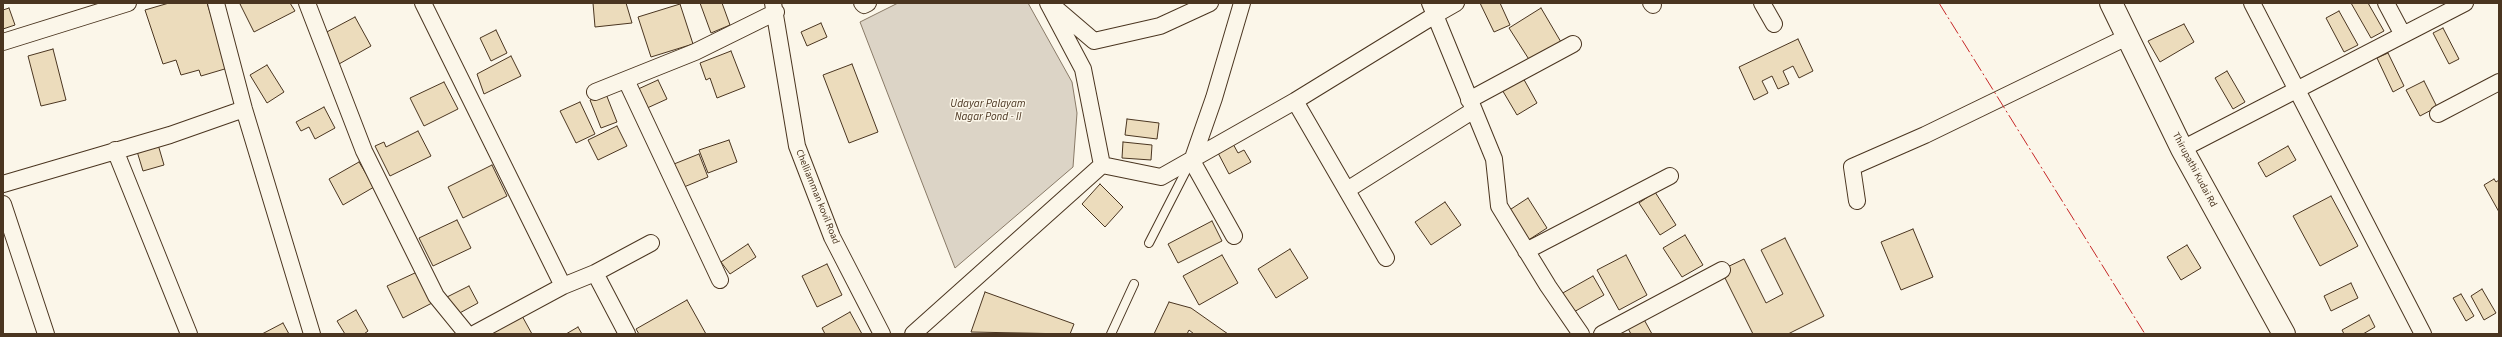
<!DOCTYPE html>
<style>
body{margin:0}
#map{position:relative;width:2502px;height:337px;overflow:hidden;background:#fbf6e9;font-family:"Source Sans 3",sans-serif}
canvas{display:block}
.frame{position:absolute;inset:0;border:4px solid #4a3520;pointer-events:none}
</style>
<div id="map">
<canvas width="2502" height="337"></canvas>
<div class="frame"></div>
</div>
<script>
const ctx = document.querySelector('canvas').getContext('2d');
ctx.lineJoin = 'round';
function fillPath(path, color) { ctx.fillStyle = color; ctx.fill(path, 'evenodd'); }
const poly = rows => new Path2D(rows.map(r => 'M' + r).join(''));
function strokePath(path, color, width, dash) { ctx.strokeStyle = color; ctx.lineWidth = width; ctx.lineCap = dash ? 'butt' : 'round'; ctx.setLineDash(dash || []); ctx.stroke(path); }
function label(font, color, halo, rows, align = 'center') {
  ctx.font = font + ' "Source Sans 3",sans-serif'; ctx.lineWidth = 3; ctx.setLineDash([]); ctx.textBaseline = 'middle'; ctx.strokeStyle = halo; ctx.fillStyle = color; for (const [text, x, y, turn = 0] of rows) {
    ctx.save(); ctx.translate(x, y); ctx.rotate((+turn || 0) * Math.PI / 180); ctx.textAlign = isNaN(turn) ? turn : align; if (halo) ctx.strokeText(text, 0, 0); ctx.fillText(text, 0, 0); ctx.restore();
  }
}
const water = poly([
 [898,3,1028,3,1072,82,1077,113,1073,167,955,268,860,22,898,3]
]);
fillPath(water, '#dcd4c6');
strokePath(water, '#887966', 1);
const building = poly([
 [169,3,207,3,228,68,201,76,199,70,181,75,176,60,163,64,145,10,169,3],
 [243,3,290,3,295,11,254,32,240,4,243,3],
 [593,3,626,3,632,23,595,27,593,3],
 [700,3,722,3,730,25,711,33,700,3],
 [1480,3,1500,3,1510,25,1494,32,1480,3],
 [2351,3,2368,3,2384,31,2371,38,2351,3],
 [680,4,693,44,651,57,638,17,680,4],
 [9,8,15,25,3,29,3,10,9,8],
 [1541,8,1561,42,1530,61,1509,28,1541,8],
 [2339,11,2358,45,2344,52,2326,18,2339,11],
 [355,17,371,46,339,64,323,34,355,17],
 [821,23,827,37,807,46,801,32,821,23],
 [2184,24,2194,42,2160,62,2148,41,2184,24],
 [2443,28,2459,59,2449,64,2433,33,2443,28],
 [496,30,507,53,491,61,480,38,496,30],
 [1798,39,1813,71,1799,78,1793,66,1783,71,1789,84,1778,89,1772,76,1762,81,1768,93,1754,100,1739,67,1798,39],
 [53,49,66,100,41,106,28,56,53,49],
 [731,51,745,87,717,98,710,78,706,80,700,63,731,51],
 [2388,53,2404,86,2393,92,2377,58,2388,53],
 [511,56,521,76,484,94,477,74,511,56],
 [852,64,878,132,849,143,823,75,852,64],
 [267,65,284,92,267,103,250,75,267,65],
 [2227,71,2245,102,2233,109,2215,78,2227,71],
 [1522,76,1537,103,1517,115,1501,88,1522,76],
 [658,80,667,99,645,109,636,90,658,80],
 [2424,81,2437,107,2420,116,2406,90,2424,81],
 [444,82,458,109,424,126,410,98,444,82],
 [606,94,617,122,601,128,590,100,606,94],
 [580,102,595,134,576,143,560,111,580,102],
 [324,107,335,128,315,139,309,127,301,131,296,122,324,107],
 [1127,119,1159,123,1157,139,1125,135,1127,119],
 [617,126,627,146,598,160,588,140,617,126],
 [418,131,431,156,390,176,375,146,384,142,386,147,418,131],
 [729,140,737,162,708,173,699,150,729,140],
 [157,141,164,165,143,171,136,148,157,141],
 [1123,142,1152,145,1151,160,1122,158,1123,142],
 [1232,142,1238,153,1244,150,1251,162,1229,174,1217,151,1232,142],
 [2288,146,2296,160,2266,177,2258,163,2288,146],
 [699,154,708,177,684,187,674,164,699,154],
 [359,162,374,187,343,205,329,179,359,162],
 [492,165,507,196,463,218,448,187,492,165],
 [2494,179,2496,182,2499,180,2499,212,2484,185,2494,179],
 [1100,184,1123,207,1105,227,1082,204,1100,184],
 [1655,192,1676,225,1660,235,1639,203,1655,192],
 [2331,196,2358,246,2320,266,2293,216,2331,196],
 [1528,198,1547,228,1527,241,1508,211,1528,198],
 [1445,202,1461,225,1431,245,1415,222,1445,202],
 [457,220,471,248,433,266,419,238,457,220],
 [1212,221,1222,241,1178,263,1168,244,1212,221],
 [1913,229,1933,277,1901,290,1881,242,1913,229],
 [1685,235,1703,265,1682,277,1663,248,1685,235],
 [1785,238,1824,316,1788,334,1753,334,1721,270,1744,259,1766,303,1783,294,1761,250,1785,238],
 [748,244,756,257,730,274,721,262,748,244],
 [2187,245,2201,268,2181,280,2167,257,2187,245],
 [1290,249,1308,278,1276,298,1258,269,1290,249],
 [1222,255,1238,283,1199,305,1183,276,1222,255],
 [1626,255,1647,295,1619,310,1597,270,1626,255],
 [827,264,842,295,817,307,802,276,827,264],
 [417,272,432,303,403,318,387,286,417,272],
 [1593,276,1604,295,1572,313,1561,294,1593,276],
 [2351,283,2358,298,2331,311,2324,296,2351,283],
 [469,286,478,303,456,315,447,297,469,286],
 [2482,289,2496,313,2484,320,2471,296,2482,289],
 [985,292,1074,324,1070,334,971,332,985,292],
 [2461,294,2474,316,2466,321,2453,298,2461,294],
 [687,300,706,334,639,334,636,329,687,300],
 [1169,302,1191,308,1228,334,1194,334,1189,330,1187,334,1154,334,1169,302],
 [356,310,368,331,364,334,345,334,337,321,356,310],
 [850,312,862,334,825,334,822,328,850,312],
 [521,314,532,334,486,334,521,314],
 [1641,314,1652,334,1631,334,1625,323,1641,314],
 [2369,315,2375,327,2363,334,2344,334,2342,330,2369,315],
 [283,323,289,334,262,334,283,323],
 [578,327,582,334,566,334,578,327]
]);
fillPath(building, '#ecdcbc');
strokePath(building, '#4a3520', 1);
const lane = poly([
 [1149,243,1190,163],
 [1111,334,1134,284]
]);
const street = poly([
 [216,3,244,109,312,334],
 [307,3,364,151,436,296,467,334],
 [423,3,563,286,474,334],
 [773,3,797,146,832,237,882,334],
 [862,3,864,5,868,3],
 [1048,3,1083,69,1102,165,1161,177,1295,101,1435,15,1430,3],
 [1456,3,1435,15,1494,159,1499,206,1548,286,1581,334],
 [1651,3,1653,5],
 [1762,3,1774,24],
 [2252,3,2423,334],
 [2386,3,2403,35],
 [1053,6,1094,41,1160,26,1210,3],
 [3,42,128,3],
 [626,80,720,280],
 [595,92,695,52,776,12],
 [1469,100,1573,44],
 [1295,101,1386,258],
 [2438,114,2499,82],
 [2182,149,2465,3],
 [115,150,189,334],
 [3,184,170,135,244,109],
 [1347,190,1474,110],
 [1857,201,1852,167,1925,135,2127,37],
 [3,204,46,334],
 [1234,236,1192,161,1214,98,1242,3],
 [1526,251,1670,176],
 [595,273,627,334],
 [563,286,595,273,651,243],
 [913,334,1102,165],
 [1602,334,1722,270]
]);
const secondary = poly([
 [2111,3,2182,149,2284,334]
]);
strokePath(lane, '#4a3520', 10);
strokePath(street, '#4a3520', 18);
strokePath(secondary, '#4a3520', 24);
strokePath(lane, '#fbf6e9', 8);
strokePath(street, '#fbf6e9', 16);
strokePath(secondary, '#fbf6e9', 22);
strokePath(poly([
 [1939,3,2145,334]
]), '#c62828', 1, [14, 3, 2, 3]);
label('10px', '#4a3520', '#fbf6e9', [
 ["Thirupathi Kudai Rd",2194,170,62],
 ["Chelliamman kovil Road",817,197,68]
]);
label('italic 11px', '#4a3520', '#fbf6e9', [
 ["Udayar Palayam",988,105],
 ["Nagar Pond - II",988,118]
]);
</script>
